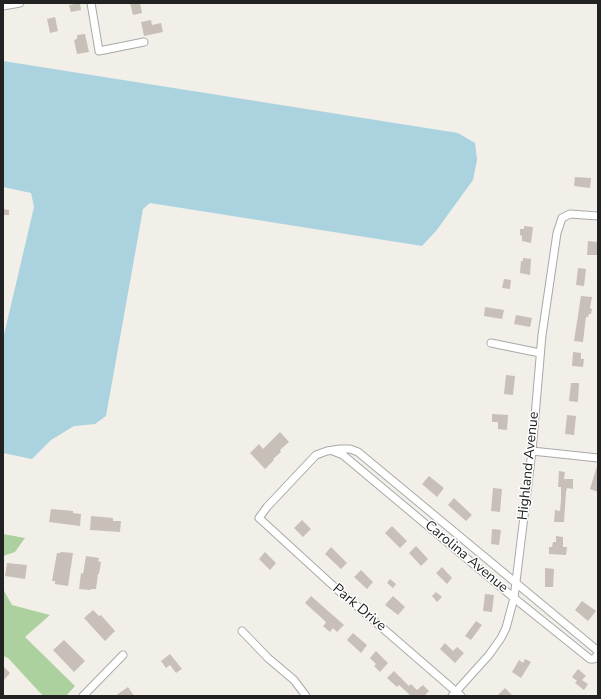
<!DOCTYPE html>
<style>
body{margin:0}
#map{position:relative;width:601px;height:699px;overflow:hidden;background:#f2efe9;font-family:"Nunito Sans",sans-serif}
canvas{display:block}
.frame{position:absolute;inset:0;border:4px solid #222;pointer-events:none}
</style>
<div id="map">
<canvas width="601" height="699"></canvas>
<div class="frame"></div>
</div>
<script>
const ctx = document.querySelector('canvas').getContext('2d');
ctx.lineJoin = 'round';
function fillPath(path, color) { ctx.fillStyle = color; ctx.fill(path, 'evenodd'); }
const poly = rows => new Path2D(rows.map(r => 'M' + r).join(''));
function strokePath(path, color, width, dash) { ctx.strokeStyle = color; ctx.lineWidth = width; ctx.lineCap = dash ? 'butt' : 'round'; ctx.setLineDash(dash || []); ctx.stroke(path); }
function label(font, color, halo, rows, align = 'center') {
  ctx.font = font + ' "Nunito Sans",sans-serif'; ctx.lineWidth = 3; ctx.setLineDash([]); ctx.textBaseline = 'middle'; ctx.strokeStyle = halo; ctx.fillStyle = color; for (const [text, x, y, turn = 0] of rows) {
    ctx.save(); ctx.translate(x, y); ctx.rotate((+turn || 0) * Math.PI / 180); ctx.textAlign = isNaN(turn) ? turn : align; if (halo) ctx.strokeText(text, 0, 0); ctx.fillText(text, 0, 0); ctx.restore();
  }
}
fillPath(poly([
 [3,534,25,538,15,552,3,556],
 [3,589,12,605,50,615,25,637,75,686,66,696,43,696,8,658,3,656]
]), '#add19e');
fillPath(poly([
 [3,61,458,133,475,143,477,160,473,180,436,231,422,246,150,203,143,209,106,416,95,424,74,426,51,440,32,459,3,453,3,339,34,207,31,193,3,187]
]), '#aad3df');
fillPath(poly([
 [80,3,81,10,71,12,69,5],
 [130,3,140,3,142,13,133,15],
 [55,17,58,31,50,33,47,19],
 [151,20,152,25,161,23,163,32,144,36,141,22],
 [85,34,89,52,77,54,74,40,77,39,77,35],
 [575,177,591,178,590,188,574,186],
 [3,209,9,210,9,215,3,215],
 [524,226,533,227,531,243,522,241,522,236,520,235,520,229,524,229],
 [588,241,598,242,597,255,587,255],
 [523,258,531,259,530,275,520,273,521,261,523,261],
 [578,268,586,269,584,286,576,285],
 [504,279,511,280,510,289,502,288],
 [581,296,592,297,590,308,592,309,591,314,589,314,588,317,586,317,583,342,574,341],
 [485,307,504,310,502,319,484,316],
 [516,315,532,318,530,327,514,324],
 [573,352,581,353,581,359,584,359,583,367,572,366],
 [506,375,515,376,513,395,504,394],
 [571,383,579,383,578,402,569,401],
 [492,414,508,415,507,430,498,429,498,422,492,422],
 [567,415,576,416,574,435,565,434],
 [280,432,289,442,280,450,281,452,273,459,274,460,265,469,250,453,259,444,263,449],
 [597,466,598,466,598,492,590,489],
 [559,471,565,472,564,479,573,479,573,489,567,488,566,492,564,522,554,522,555,510,560,511,561,500,561,487,558,487],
 [429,476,444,488,437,497,422,484],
 [493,488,502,489,500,512,491,511],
 [454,498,472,515,466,521,448,505],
 [51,509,73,511,73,513,81,514,80,526,49,522],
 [91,516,113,518,113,521,121,521,120,532,90,530],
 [302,520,311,529,303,537,294,528],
 [392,526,407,541,400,548,385,533],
 [492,529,501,530,499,545,491,544],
 [556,536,563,537,563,547,567,547,566,555,549,554,549,547,552,547,553,542,556,542],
 [416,546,428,559,421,566,409,553],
 [331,547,347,563,341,569,325,554],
 [61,552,73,553,68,586,55,584,55,581,52,581,57,553,60,553],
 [265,552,276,563,270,570,259,559],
 [86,556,99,558,98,561,101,562,99,574,98,574,96,589,91,589,91,590,79,589,81,573,83,574],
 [7,563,27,565,25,579,5,576],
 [442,567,452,578,447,584,436,573],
 [545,568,554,569,553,587,545,587],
 [361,570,373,582,367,589,354,577],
 [390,579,396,584,393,588,387,583],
 [436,592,442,597,437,602,432,596],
 [485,594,494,595,492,612,483,611],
 [311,596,344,625,337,632,333,628,330,632,323,626,326,623,325,621,305,603],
 [393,596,405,607,398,615,385,605],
 [582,601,596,611,588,621,575,610],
 [93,610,99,616,101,615,115,631,105,641,84,618],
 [476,621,482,625,471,640,465,636],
 [353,633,367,645,361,653,347,640],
 [64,640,85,661,74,672,53,650],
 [445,643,453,651,457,647,464,653,455,663,440,649],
 [376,651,388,663,380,672,374,666,376,664,370,658],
 [170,654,182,669,176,673,170,665,166,668,161,661],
 [525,659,531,662,521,678,512,672,519,660,523,663],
 [3,666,10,673,3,681],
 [578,669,586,676,582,680,588,684,584,690,575,683,577,681,572,677],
 [394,671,409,686,411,684,417,690,423,685,429,691,424,696,411,696,399,685,397,687,387,678],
 [128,687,134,696,115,696],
 [505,688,513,696,497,696]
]), '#c7bfb8');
const minor = poly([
 [91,3,99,51,144,42],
 [3,6,20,3],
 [491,343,540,353],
 [333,451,343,455,514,598,590,659,594,659,598,654],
 [532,451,598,458],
 [242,631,268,658,294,680,306,696],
 [83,696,123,655],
 [452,696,489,655,501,638,506,628,514,598,532,451,542,335,557,233,562,218,570,214,598,216],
 [461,696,357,606,340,592,259,518,267,507,316,455,327,451,340,449,350,449,358,452,598,651]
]);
strokePath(minor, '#a9a9a9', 9);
strokePath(minor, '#fff', 7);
label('14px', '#222', '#fff', [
 ["Highland Avenue",529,466,-84],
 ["Carolina Avenue",466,557,40],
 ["Park Drive",359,608,40]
]);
</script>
